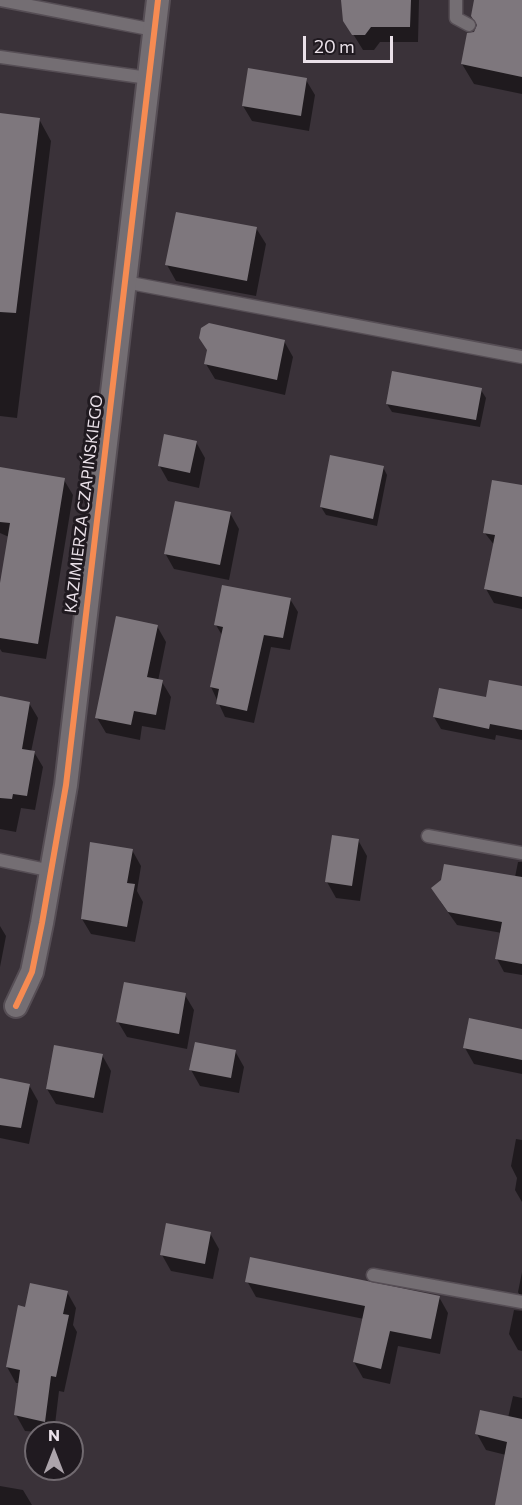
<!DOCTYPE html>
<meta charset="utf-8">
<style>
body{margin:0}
#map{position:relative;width:522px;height:1505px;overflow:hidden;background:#3a3239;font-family:Commissioner,sans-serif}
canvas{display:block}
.north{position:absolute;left:24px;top:1421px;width:60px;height:60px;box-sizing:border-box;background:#201a20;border:2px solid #716a70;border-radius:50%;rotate:0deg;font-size:16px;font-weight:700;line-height:24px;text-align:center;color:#eae1e9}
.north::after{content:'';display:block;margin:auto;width:21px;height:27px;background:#aca4ab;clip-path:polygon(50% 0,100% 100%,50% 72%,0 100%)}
.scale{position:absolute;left:303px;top:36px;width:90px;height:27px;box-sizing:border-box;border:3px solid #eae1e9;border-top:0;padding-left:8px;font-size:18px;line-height:21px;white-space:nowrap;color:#eae1e9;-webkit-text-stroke:4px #201a20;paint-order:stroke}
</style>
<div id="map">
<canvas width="522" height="1505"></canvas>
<div class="north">N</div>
<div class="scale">20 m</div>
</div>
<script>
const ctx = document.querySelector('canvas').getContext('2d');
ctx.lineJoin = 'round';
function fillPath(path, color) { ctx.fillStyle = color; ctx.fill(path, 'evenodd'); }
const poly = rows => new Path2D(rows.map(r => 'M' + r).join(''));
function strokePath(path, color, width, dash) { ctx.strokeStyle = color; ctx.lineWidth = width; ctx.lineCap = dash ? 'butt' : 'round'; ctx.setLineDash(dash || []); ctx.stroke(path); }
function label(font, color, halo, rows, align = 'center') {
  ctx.font = font + ' Commissioner,sans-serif'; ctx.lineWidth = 6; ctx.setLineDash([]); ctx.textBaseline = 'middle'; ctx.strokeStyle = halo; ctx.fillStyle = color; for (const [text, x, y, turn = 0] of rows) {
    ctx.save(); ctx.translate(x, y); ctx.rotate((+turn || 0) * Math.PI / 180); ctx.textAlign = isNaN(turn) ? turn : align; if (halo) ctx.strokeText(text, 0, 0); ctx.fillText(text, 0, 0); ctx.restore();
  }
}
fillPath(poly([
 [346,0,419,0,418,42,380,42,374,50,363,50,345,21],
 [475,0,522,0,522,94,474,84,462,64,478,27],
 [306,80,315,95,309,131,252,121,243,106],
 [0,114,39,119,51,141,17,418,0,416],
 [256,228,266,244,256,296,176,281,167,265],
 [284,341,293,357,285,395,215,379,206,364,208,351],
 [481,390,486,398,480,427,392,412,387,404],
 [196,442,205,458,199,488,168,481,159,465],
 [383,467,387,475,377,526,326,515,321,507],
 [0,468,64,480,73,495,46,659,2,652,0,649,0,592,9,537,0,533],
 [522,486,522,609,494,603,486,589,495,546,484,532],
 [230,513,239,529,229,580,174,569,165,553],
 [290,599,298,612,290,650,271,647,254,723,225,717,211,687,223,637,216,625],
 [157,626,166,642,158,681,162,682,171,697,165,730,142,726,140,740,106,733,97,718],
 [522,688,522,740,496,735,495,740,441,729,434,717],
 [0,698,29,703,38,718,31,752,34,752,43,767,35,810,21,808,16,832,0,829],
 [358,840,367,856,360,901,336,898,327,882],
 [132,850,141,866,137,891,143,902,135,942,91,934,82,919],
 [518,862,522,862,522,975,504,972,497,959,502,933,457,925,440,901,515,877],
 [0,926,6,936,0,967],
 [185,995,194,1010,187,1049,127,1037,118,1022],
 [522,1030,522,1074,474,1064,465,1048],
 [235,1051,244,1067,239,1093,200,1086,191,1070],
 [102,1055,111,1071,103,1113,56,1104,47,1089],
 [0,1080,29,1085,38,1101,29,1144,0,1138],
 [516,1139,522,1140,522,1202,515,1190,517,1178,511,1166],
 [210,1233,219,1249,213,1279,171,1271,162,1255],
 [522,1272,522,1299,518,1292],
 [247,1281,439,1297,448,1313,440,1354,398,1346,390,1384,363,1378,354,1362,364,1319,256,1297],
 [67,1292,76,1308,73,1325,77,1332,64,1392,59,1391,54,1433,25,1431,16,1415,20,1383,16,1383,7,1367,27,1309],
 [514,1310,522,1311,522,1351,518,1350,509,1334],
 [513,1396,522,1398,522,1505,498,1505,506,1455,486,1450,477,1434,508,1418],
 [0,1486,23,1490,32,1505,0,1505]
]), '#0007');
fillPath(poly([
 [341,0,411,0,410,27,371,27,365,35,352,35,343,21],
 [474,0,522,0,522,77,461,64,467,33,474,32,477,25,471,16],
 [248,68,307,78,301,116,242,106],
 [0,113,40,118,16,313,0,312],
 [176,212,257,227,247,281,165,265],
 [209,323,285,340,277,380,204,364,207,350,199,338,201,328],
 [392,371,482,388,476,420,386,404],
 [164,434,197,441,190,473,158,466],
 [330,455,384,466,373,519,320,507],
 [0,467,65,478,38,644,0,638,0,583,10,523,0,522],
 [492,480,522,485,522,597,484,589,495,535,483,533],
 [175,501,231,512,220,565,164,554],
 [222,585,291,598,283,638,264,635,247,711,216,704,219,689,210,687,223,627,214,625],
 [116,616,158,625,147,677,163,680,156,715,134,711,131,725,95,718],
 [489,680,522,686,522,730,490,724,489,729,433,717,439,688,486,697],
 [0,696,30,702,22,749,35,751,27,796,13,794,12,799,0,798],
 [332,835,359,839,352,886,325,882],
 [90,842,133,849,127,883,135,884,127,927,81,919],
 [444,864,522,877,522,964,495,959,502,922,448,912,431,888,441,880],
 [124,982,186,993,179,1034,116,1022],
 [469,1018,522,1029,522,1060,463,1048],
 [195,1042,236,1050,231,1078,189,1070],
 [54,1045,103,1054,94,1098,46,1089],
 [0,1078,30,1084,21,1128,0,1125],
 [166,1223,211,1232,205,1264,160,1255],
 [250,1257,440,1296,431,1339,390,1331,381,1369,353,1362,365,1306,245,1282],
 [30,1283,68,1291,63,1314,69,1315,56,1377,51,1376,45,1422,14,1415,20,1370,6,1367,18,1305,25,1307],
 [480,1410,522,1419,522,1505,495,1505,507,1442,475,1434]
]), '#7e777d');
const lane = poly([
 [0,0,154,30],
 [456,0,456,18,469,25],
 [0,57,148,78],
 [125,282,522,357],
 [428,836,522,853],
 [0,860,52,871],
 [373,1275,522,1302]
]);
const street = poly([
 [16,1006,32,972,42,923,66,785,158,0]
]);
strokePath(lane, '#564e55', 15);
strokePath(street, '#564e55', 26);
strokePath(lane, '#746e73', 12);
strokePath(street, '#746e73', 22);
strokePath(poly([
 [16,1006,32,972,42,923,66,785,158,0]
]), '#f68b52', 6);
label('16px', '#eae1e9', '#201a20', [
 ["KAZIMIERZA CZAPIŃSKIEGO",84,504,-83]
]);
</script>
